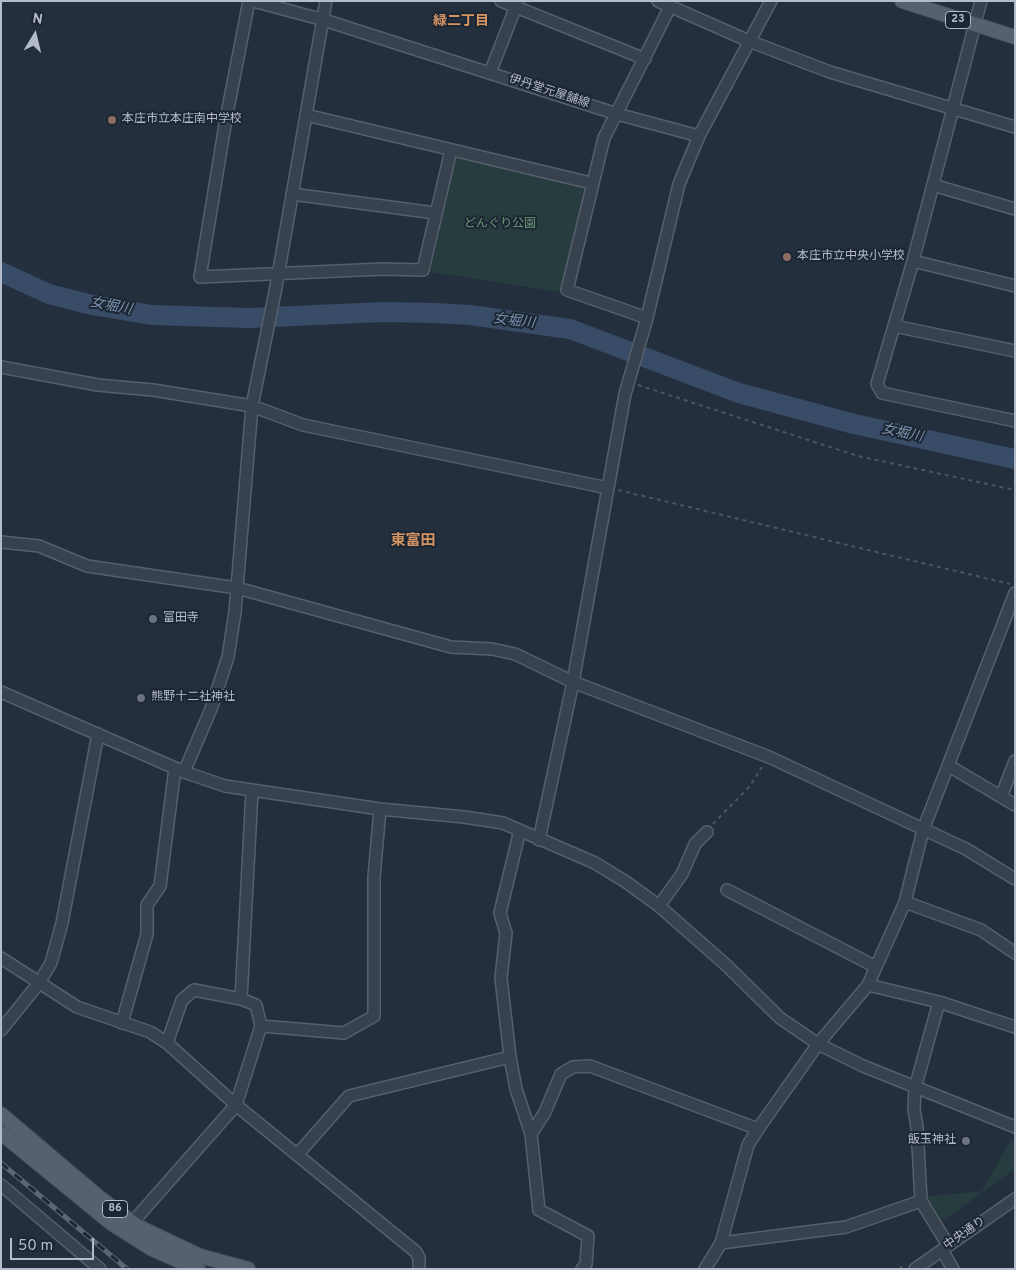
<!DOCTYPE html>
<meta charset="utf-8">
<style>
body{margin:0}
#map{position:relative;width:1016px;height:1270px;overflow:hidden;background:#242f3e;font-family:Overpass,sans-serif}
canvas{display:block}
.frame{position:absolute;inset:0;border:2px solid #b4bcc9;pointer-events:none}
.north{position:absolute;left:10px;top:10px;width:50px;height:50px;-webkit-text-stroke:4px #1d2633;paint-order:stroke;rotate:9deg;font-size:14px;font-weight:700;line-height:20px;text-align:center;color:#b4bcc9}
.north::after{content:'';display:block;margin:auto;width:18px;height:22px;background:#b4bcc9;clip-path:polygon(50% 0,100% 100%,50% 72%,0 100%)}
.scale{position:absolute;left:10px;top:1238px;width:84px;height:22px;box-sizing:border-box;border:2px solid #b4bcc9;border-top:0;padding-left:6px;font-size:15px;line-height:18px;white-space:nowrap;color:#b4bcc9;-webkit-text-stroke:4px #1d2633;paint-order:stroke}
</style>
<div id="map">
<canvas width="1016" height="1270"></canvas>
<div class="frame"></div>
<div class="north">N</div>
<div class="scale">50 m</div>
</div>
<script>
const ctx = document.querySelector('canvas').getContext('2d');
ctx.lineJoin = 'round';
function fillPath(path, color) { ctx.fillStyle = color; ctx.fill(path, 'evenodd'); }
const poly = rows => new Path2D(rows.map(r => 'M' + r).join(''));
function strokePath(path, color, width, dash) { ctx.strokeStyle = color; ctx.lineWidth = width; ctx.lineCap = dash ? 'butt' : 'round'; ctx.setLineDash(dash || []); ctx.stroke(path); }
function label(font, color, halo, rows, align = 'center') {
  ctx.font = font + ' Overpass,"Noto Sans JP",sans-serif'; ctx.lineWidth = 4; ctx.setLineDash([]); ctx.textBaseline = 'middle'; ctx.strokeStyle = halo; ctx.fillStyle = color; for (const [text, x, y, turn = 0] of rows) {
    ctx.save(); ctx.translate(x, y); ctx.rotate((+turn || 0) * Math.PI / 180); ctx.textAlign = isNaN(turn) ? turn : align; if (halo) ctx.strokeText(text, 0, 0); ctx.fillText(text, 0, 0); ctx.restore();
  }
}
fillPath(poly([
 [459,157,581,185,584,187,561,292,430,272,455,160],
 [1011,1139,1015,1145,1015,1169,944,1220,937,1218,923,1197,982,1191]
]), '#263c3f');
strokePath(poly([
 [1,272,49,294,92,305,152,315,249,318,382,312,436,313,470,315,570,329,739,393,854,424,1015,459]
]), '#394c67', 20);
const minor = poly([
 [249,1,226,119,200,277,383,269,423,270,451,150],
 [253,1,324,20,617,114,699,136],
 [501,1,645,59],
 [658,1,749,41,830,72,1015,127],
 [981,1,913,261,877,384,882,393,1015,421],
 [490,73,518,1],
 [306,115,591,183],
 [933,185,1015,209],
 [292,194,435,213],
 [913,261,1015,286],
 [647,318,567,290,604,138,670,7],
 [894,326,1015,351],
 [1,367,98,385,153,390,252,406,303,425,608,488],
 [1,542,39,546,87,566,237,588,451,647,492,649,515,654,573,682,769,757,966,849,1015,879],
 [1,692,184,772,225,786,380,809,464,817,503,823,595,863,626,882,659,906,725,964,780,1018,818,1044,863,1066,1015,1127],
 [949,766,1015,805],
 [184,772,211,709,228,657,235,612,252,406,276,287,326,1],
 [1001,797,1015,761],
 [520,830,500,913,506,933,501,978,510,1057,516,1089,531,1134,539,1210,588,1236,586,1264,582,1269],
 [539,840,573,682,625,394,647,318,679,184,699,136,771,1],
 [727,890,876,967],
 [905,902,981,930,1015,953],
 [659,906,682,874,695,844,707,832],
 [1,958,77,1007,150,1032,167,1043,236,1105,416,1252,419,1258,419,1269],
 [868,985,939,1002,1015,1027],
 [939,1002,915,1088,914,1109,917,1127,921,1201,948,1245],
 [122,1023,147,934,147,905,160,886,175,768],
 [261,1026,344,1033,374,1016,374,877,380,809],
 [1,1030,39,983,51,963,62,923,98,734],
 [167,1043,182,1000,194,990,241,999],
 [531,1134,545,1112,561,1074,573,1067,590,1066,758,1129],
 [297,1155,349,1096,510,1057],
 [1,1185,100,1269],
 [132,1223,236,1105,261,1026,256,1005,241,999,252,791],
 [721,1243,846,1227,921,1201],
 [942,1250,953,1269],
 [705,1269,721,1243,748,1145,758,1129,818,1044,868,985,905,902,923,830,1015,593],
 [915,1269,1015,1199]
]);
const major = poly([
 [902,1,1015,37],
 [1,1114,100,1198,137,1226,200,1256,248,1269],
 [1,1133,111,1223,152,1249,198,1269]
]);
strokePath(minor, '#565f6c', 14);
strokePath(major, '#414a57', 16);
strokePath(poly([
 [787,2,787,1],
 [638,385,858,456,1015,490],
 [618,490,1010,584],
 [713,824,750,786,762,767],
 [899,1269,905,1264]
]), '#44595c', 2, [4, 4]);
strokePath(minor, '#38414e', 11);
strokePath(major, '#56606e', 14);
const rail = poly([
 [1,1163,127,1269]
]);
strokePath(rail, '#5a6575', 5);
strokePath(rail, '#1d2633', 3, [9]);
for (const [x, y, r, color] of [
 [112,120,5,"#8d6e63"],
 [787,257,5,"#8d6e63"],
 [153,619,5,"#6b7280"],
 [141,698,5,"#6b7280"],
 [966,1141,5,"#6b7280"]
]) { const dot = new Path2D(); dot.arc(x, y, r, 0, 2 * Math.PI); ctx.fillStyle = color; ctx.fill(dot); strokePath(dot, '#1d2633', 2); }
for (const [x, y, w] of [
 [958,20,25],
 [115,1209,25]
]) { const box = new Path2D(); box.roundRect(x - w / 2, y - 8.5, w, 17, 4); ctx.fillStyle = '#1d2633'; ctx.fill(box); strokePath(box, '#b4bcc9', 1); }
label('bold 11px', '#b4bcc9', null, [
 ["23",958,20],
 ["86",115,1209]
]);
label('12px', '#b4bcc9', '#1d2633', [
 ["伊丹堂元屋舗線",549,92,18],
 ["中央通り",965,1234,-35]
]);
label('12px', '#b4bcc9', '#1d2633', [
 ["本庄市立本庄南中学校",122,120],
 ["本庄市立中央小学校",797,257],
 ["富田寺",163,619],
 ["熊野十二社神社",151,698],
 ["飯玉神社",956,1141,"right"]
], 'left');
label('12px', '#6b9a76', '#1d2633', [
 ["どんぐり公園",500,225]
]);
label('bold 14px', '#d59563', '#1d2633', [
 ["緑二丁目",461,22]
]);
label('italic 14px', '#7c92b1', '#1d2633', [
 ["女堀川",111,307,11],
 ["女堀川",514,322,7],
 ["女堀川",902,434,12]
]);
label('bold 15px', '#d59563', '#1d2633', [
 ["東富田",413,542]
]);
</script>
